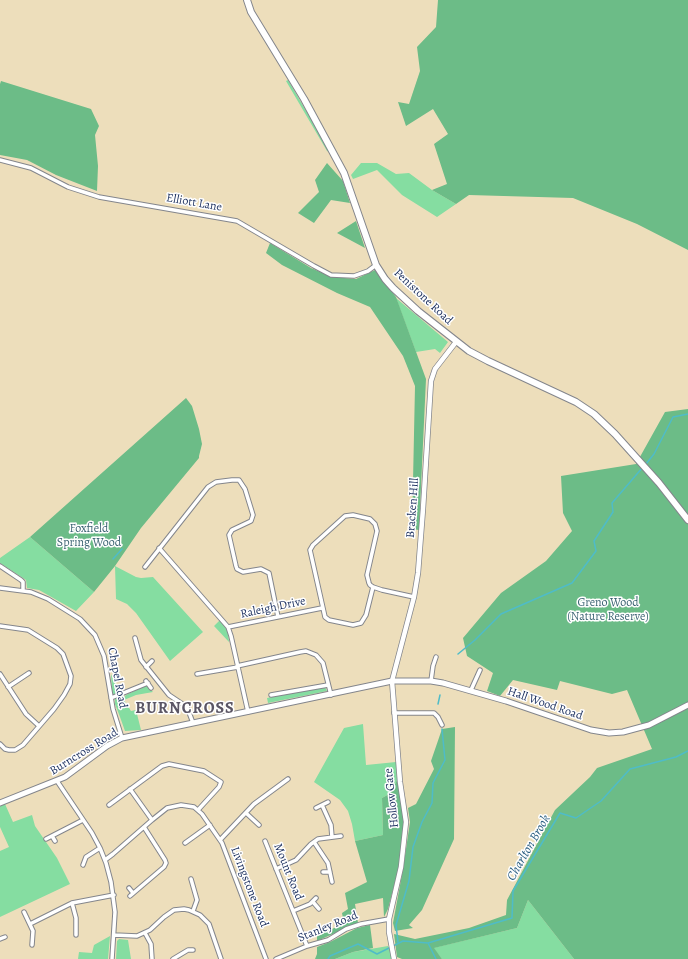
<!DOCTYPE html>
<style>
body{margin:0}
canvas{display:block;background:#eddebb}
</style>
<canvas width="688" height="959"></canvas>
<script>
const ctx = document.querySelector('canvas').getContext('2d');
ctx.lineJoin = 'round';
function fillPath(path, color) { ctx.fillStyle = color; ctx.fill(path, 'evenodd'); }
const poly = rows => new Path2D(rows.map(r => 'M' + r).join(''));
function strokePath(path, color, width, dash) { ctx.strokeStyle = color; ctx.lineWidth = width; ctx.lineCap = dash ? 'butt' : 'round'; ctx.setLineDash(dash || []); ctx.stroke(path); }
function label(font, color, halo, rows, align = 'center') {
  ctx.font = font + ' Alegreya,serif'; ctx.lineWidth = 3; ctx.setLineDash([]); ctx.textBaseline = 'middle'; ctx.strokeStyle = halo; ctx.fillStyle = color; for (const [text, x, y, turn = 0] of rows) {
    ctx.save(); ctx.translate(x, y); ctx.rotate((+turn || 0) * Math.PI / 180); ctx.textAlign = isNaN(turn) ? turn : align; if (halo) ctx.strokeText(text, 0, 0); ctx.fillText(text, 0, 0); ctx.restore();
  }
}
fillPath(poly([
 [288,80,312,121,329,152,327,151,286,81],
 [361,163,377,163,396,174,409,173,432,190,456,204,437,217,402,195,377,170,353,179,351,175],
 [396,298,448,342,440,353,435,349,416,352],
 [30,537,94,592,76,611,39,590,27,588,26,580,0,563,0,558],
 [115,566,136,577,141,578,153,577,203,632,170,661,136,613,127,604,116,599],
 [220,620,228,631,229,642,214,626],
 [111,674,119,693,114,695,112,692],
 [145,686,147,686,153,692,136,695,124,700,131,711,136,710,141,730,125,731,120,717,115,704,115,698,118,697,123,698,126,695],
 [325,687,327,691,268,703,267,698],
 [363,724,366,765,396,762,397,780,391,793,382,798,383,835,355,841,352,824,348,811,340,800,314,782,344,728],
 [5,804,13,822,32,815,35,826,57,858,70,884,0,917,0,851,9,847,0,827,0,806],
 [528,900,574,959,442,959,433,948,517,928],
 [110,936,108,959,78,959,79,952,92,953,94,945],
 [119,939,128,940,131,959,116,959,117,941],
 [388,946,391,952,391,959,335,959,353,952]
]), '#85dda1');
fillPath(poly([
 [438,0,688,0,688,250,637,224,573,198,469,195,456,204,432,190,447,184,434,144,448,134,433,109,406,126,398,102,409,104,420,71,417,47,436,27],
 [1,81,91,109,99,126,95,135,98,166,97,191,56,175,27,160,0,155,0,84],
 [327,163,343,181,350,203,331,200,314,223,298,213,319,192,315,180],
 [356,221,365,248,337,233],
 [270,243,311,268,332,277,356,279,375,270,396,297,426,379,419,530,412,529,415,386,403,356,370,307,337,293,282,265,266,253],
 [186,398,192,406,199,429,202,444,199,456,199,458,141,528,115,566,94,592,30,537],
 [688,409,688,959,574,959,528,900,517,928,434,948,442,959,402,959,397,957,394,934,415,939,469,928,506,915,507,900,555,810,590,777,597,768,652,749,627,690,612,694,560,681,557,690,513,680,500,696,487,691,493,673,467,656,463,638,501,593,546,561,572,531,563,513,561,476,636,464,665,412],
 [455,727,454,839,422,910,409,925,413,928,395,931,393,923,403,869,410,822,408,808,416,804,434,769,431,761,442,729],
 [397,780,405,821,399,867,388,909,384,917,383,898,355,904,358,923,317,941,317,935,344,924,342,913,348,909,345,893,367,882,355,841,383,835,382,798,391,793],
 [370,925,373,948,353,952,335,959,315,959,317,954,317,947,330,942,357,928]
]), '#6cbc87');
strokePath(poly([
 [646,464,654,454,673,417,688,414],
 [113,559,122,549],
 [458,654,475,640,501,614,572,583,596,551,594,541,613,512,612,503,643,467],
 [438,704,440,695],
 [398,942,396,925,409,881,413,847,422,822,432,803,433,783,445,760,442,729],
 [428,943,436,959],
 [328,959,330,956,358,944,377,954,403,941,428,943,512,918,513,891,560,813,576,818,601,801,630,769,676,757,688,751]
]), '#4fbcc8', 1.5);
const minor = poly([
 [0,160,31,168,68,187,99,197,237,221,314,266,331,275,354,276,368,271,376,265],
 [159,548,228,627,231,636,248,712],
 [0,566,21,580,23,582,23,590],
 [145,567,208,487,216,482,232,480,239,480,245,489,253,515,251,521,232,530,229,535,236,566,237,569,243,572,261,569,269,573,278,617],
 [373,587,366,615,361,623,353,625,329,620,325,617,310,550,313,545,345,516,353,515,370,519,375,524,377,531,367,575,369,583,370,585,373,587,382,590,414,597],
 [0,588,31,592,48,599,80,619,95,635,104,656,113,709,122,738],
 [0,626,28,630,57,648,63,654,71,676,70,684,64,695,54,709,23,745,15,750,9,750,5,749,0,744],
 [228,627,322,608],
 [135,638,141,660,169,695,187,707,193,723],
 [237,666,300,652,306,651,316,655,323,663,331,695],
 [146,667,152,661],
 [0,674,26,714,39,726],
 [197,674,238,667],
 [146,681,151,688],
 [431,681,433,666,436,657],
 [8,687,29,673],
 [471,690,480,670],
 [271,695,328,685],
 [111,698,148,683],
 [394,713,434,713,438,717,442,725],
 [57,781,92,833,100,848,106,863,111,882,115,912,112,959],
 [130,789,152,820],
 [109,805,162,766,169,764,204,771,221,782,219,787,198,810],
 [322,805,331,825,332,837],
 [316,808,328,802],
 [246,813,259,825],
 [52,836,55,841],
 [46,839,83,820],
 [220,840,254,804,288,779],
 [265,841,307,946],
 [314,842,328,863,332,882],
 [185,843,210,825],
 [105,860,113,854,152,820,167,808,181,805,194,807,202,814,222,843,266,959],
 [83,865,86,857,100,848],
 [276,869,296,860,311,844,318,839,341,836],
 [323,872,330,872],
 [191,879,197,900,193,911],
 [129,888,133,893],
 [130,896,164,867,166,863,165,860,144,827],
 [313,902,319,909],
 [72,903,76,918,76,935],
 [293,911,310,904,316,898],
 [24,912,33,931,32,945],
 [30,924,72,903,114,895],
 [145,933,151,944,152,959],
 [114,935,137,936,150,930,164,917,174,910,184,909,189,910,200,915,209,924,221,959],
 [0,939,5,937],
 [173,959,188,950,193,950],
 [276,959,307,946,328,940,346,929,361,924,389,919]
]);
const tertiary = poly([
 [394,959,389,932,389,919,401,867,406,822,400,782,392,681,414,597,418,573,423,509,431,381,435,369,456,342]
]);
const secondary = poly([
 [0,803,65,777,107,746,122,738,392,681,431,681,443,683,506,701,591,730,609,733,623,732,649,725,688,705]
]);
const trunk = poly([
 [247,0,251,12,304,99,344,173,376,265,385,279,393,288,418,311,469,351,488,361,576,402,594,414,615,434,659,483,688,520]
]);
strokePath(minor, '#84868c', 5.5);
strokePath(tertiary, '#84868c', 6);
strokePath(secondary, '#84868c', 7);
strokePath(trunk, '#84868c', 8);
strokePath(minor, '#fff', 3.5);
strokePath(tertiary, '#fff', 4.5);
strokePath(secondary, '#fff', 5);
strokePath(trunk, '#fff', 6);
label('12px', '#1b2f5e', '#fff', [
 ["Elliott Lane",194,203,10],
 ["Penistone Road",423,297,43],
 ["Bracken Hill",413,508,-86],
 ["Raleigh Drive",273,608,-12],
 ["Chapel Road",117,678,79],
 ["Hall Wood Road",545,704,19],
 ["Burncross Road",84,752,-32],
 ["Hollow Gate",392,798,-96],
 ["Mount Road",288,872,68],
 ["Livingstone Road",249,887,69],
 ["Stanley Road",328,927,-22]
]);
label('12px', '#3b6372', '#fff', [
 ["Foxfield",89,529],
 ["Spring Wood",89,543],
 ["Greno Wood",608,603],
 ["(Nature Reserve)",608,617]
]);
label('italic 13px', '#2d6083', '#fff', [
 ["Charlton Brook",529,848,-60]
]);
ctx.letterSpacing = '1px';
label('bold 16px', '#5b5665', '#fff', [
 ["BURNCROSS",185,709]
]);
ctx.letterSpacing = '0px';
</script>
